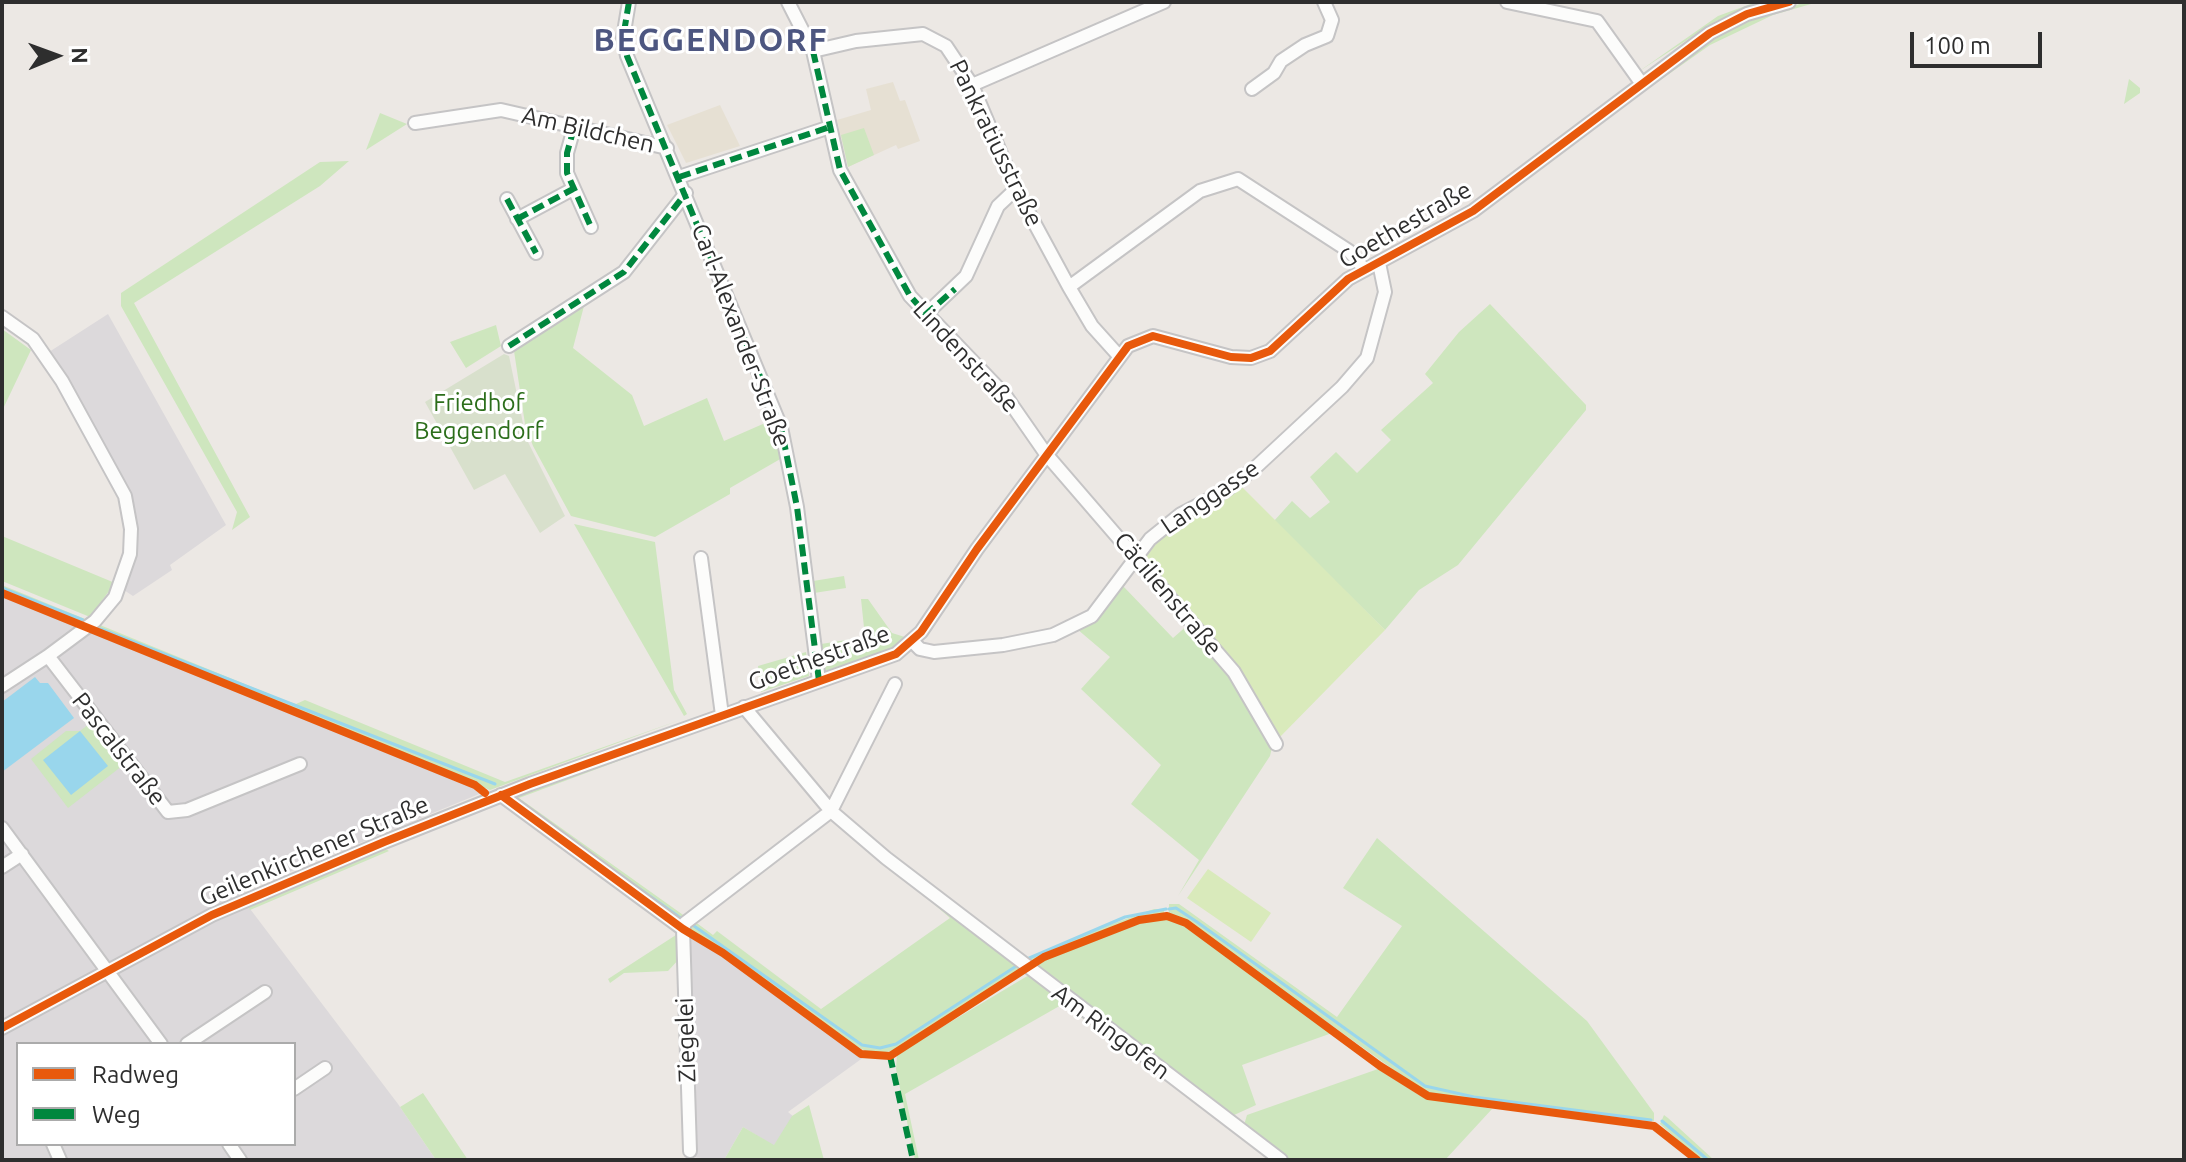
<!DOCTYPE html>
<meta charset="utf-8">
<style>
body{margin:0}
#map{position:relative;width:2186px;height:1162px;overflow:hidden;background:#ece8e4;font-family:Ubuntu,sans-serif}
canvas{display:block}
.frame{position:absolute;inset:0;border:4px solid #2e2e2e;pointer-events:none}
.legend{position:absolute;left:16px;top:1042px;width:280px;height:104px;box-sizing:border-box;background:#fff;border:2px solid #ababab;margin:0;padding:10px 14px;list-style:none;font-size:24px;color:#2e2e2e}
.legend li{display:flex;align-items:center;gap:16px;height:40px}
.legend b{width:40px;border:2px solid #ababab}
.north{position:absolute;left:16px;top:16px;width:80px;height:80px;-webkit-text-stroke:6px #fff;paint-order:stroke;rotate:89deg;font-size:22px;font-weight:700;line-height:32px;text-align:center;color:#2e2e2e}
.north::after{content:'';display:block;margin:auto;width:28px;height:36px;background:#2e2e2e;clip-path:polygon(50% 0,100% 100%,50% 72%,0 100%)}
.scale{position:absolute;left:1910px;top:32px;width:132px;height:36px;box-sizing:border-box;border:4px solid #2e2e2e;border-top:0;padding-left:10px;font-size:24px;line-height:28px;white-space:nowrap;color:#2e2e2e;-webkit-text-stroke:6px #fff;paint-order:stroke}
</style>
<div id="map">
<canvas width="2186" height="1162"></canvas>
<div class="frame"></div>
<ul class="legend">
<li><b style="height:10px;background:#e8590c"></b>Radweg</li>
<li><b style="height:10px;background:#00873e"></b>Weg</li>
</ul>
<div class="north">N</div>
<div class="scale">100 m</div>
</div>
<script>
const ctx = document.querySelector('canvas').getContext('2d');
ctx.lineJoin = 'round';
function fillPath(path, color) { ctx.fillStyle = color; ctx.fill(path, 'evenodd'); }
const poly = rows => new Path2D(rows.map(r => 'M' + r).join(''));
function strokePath(path, color, width, dash) { ctx.strokeStyle = color; ctx.lineWidth = width; ctx.lineCap = dash ? 'butt' : 'round'; ctx.setLineDash(dash || []); ctx.stroke(path); }
function label(font, color, halo, rows, align = 'center') {
  ctx.font = font + ' Ubuntu,sans-serif'; ctx.lineWidth = 6; ctx.setLineDash([]); ctx.textBaseline = 'middle'; ctx.strokeStyle = halo; ctx.fillStyle = color; for (const [text, x, y, turn = 0] of rows) {
    ctx.save(); ctx.translate(x, y); ctx.rotate((+turn || 0) * Math.PI / 180); ctx.textAlign = isNaN(turn) ? turn : align; if (halo) ctx.strokeText(text, 0, 0); ctx.fillText(text, 0, 0); ctx.restore();
  }
}
fillPath(poly([
 [108,314,226,525,170,565,172,570,133,596,124,590,137,554,138,528,132,495,49,352],
 [2,596,484,792,238,893,398,1104,436,1160,2,1160],
 [18,1044,294,1044,294,1144,18,1144],
 [690,934,864,1057,788,1112,794,1117,774,1146,743,1127,724,1160,691,1157]
]), '#dcd9db');
fillPath(poly([
 [893,82,900,101,905,100,920,141,898,149,896,145,848,167,837,120,871,110,866,89],
 [720,105,740,146,686,163,667,125]
]), '#e6e0d3');
fillPath(poly([
 [1756,2,1767,2,1716,21,1638,72,1718,16],
 [1805,2,1818,2,1773,15,1710,45,1628,103,1635,93,1727,29],
 [2129,79,2140,88,2140,93,2124,104],
 [380,113,407,124,366,150],
 [864,128,874,155,848,167,841,135],
 [349,161,320,186,134,303,250,517,232,530,237,512,121,306,121,293,320,162],
 [1490,304,1586,405,1586,410,1458,565,1419,590,1385,630,1274,521,1292,501,1310,518,1330,502,1310,477,1336,452,1357,473,1391,440,1381,430,1433,383,1425,374,1459,332],
 [584,306,573,348,632,395,644,426,707,398,724,441,772,420,782,458,730,488,730,494,655,537,571,516,533,446,525,424,514,351],
 [496,325,501,346,466,368,450,342],
 [2,329,31,350,2,411],
 [574,524,655,542,674,690,687,714,684,716],
 [2,536,115,583,90,617,2,581],
 [844,576,846,588,814,593,813,581],
 [2,585,90,621,85,625,2,592],
 [1123,586,1173,638,1189,624,1219,658,1273,743,1270,756,1178,896,1199,860,1131,804,1161,765,1081,689,1110,657,1077,629,1096,618],
 [861,599,868,599,892,633,908,638,893,648,825,671,821,644,865,637],
 [100,625,284,700,296,704,305,700,505,782,680,720,490,790,96,631],
 [806,652,809,676,761,692,758,666],
 [89,724,122,766,68,808,31,759,66,731,80,731],
 [689,731,691,734,519,798,686,917,682,921,509,799],
 [1377,838,1587,1021,1654,1113,1654,1121,1493,1105,1426,1093,1193,926,1169,914,1169,904,1179,904,1337,1017,1402,926,1343,888],
 [384,848,389,851,250,910,247,905],
 [878,856,1020,968,1010,978,893,1051,871,1054,843,1039,740,961,690,930,694,921,713,935,717,931,821,1009,950,918],
 [1154,909,1164,909,1164,913,1147,915,1030,961,1028,959,1081,935],
 [1167,918,1188,927,1332,1033,1242,1065,1256,1105,1232,1116,1035,967,1051,956,1127,926],
 [679,933,680,958,668,971,624,973,610,983,608,979],
 [1029,975,1240,1132,1249,1141,1063,1004,905,1094,919,1160,915,1160,896,1069,897,1054],
 [1378,1069,1419,1095,1492,1109,1445,1160,1289,1160,1244,1125,1247,1115],
 [423,1093,468,1160,436,1160,400,1107],
 [809,1105,824,1160,724,1160,743,1127,774,1145,792,1116],
 [1664,1115,1668,1118,1714,1160,1700,1160,1660,1124]
]), '#cee6be');
fillPath(poly([
 [504,354,509,356,526,438,565,516,540,533,505,474,474,490,425,402]
]), '#d8e0cc');
fillPath(poly([
 [1241,486,1385,630,1278,739,1144,559,1168,529],
 [1208,869,1271,913,1251,942,1187,898]
]), '#d9eabb');
fillPath(poly([
 [35,677,40,683,48,683,74,718,2,772,2,702],
 [80,731,108,766,71,795,43,760]
]), '#99d6ec');
strokePath(poly([
 [2,588,83,620],
 [101,629,495,784],
 [620,875,682,919],
 [1169,909,1176,908,1197,922,1425,1086,1474,1097,1651,1120],
 [694,926,862,1045,880,1048,896,1044,1018,965],
 [1027,959,1125,917,1166,909],
 [1662,1121,1708,1160]
]), '#99d6ec', 3);
const minor = poly([
 [629,2,623,38,627,56,781,427,797,507,819,681],
 [788,2,813,51,840,170,910,296,1005,395,1046,454,1234,672,1276,744],
 [1507,2,1597,21,1642,84],
 [813,51,856,41,923,34,946,46,972,85,1016,189,1069,287,1092,326,1119,356],
 [972,85,1164,2],
 [1252,89,1274,73,1281,61,1305,45,1327,36,1332,20,1324,2],
 [415,123,501,110,667,148],
 [574,128,567,153,567,173,591,227],
 [679,177,830,127],
 [507,199,536,253],
 [517,219,573,189],
 [1069,287,1200,191,1238,179,1349,251,1365,270],
 [925,315,966,276,998,206,1016,189],
 [2,317,33,339,62,381,125,496,131,529,130,554,115,597,95,621,48,656],
 [509,346,624,272,686,193],
 [701,558,722,715],
 [913,642,920,649,934,652,1003,645,1053,635,1092,616,1150,539,1181,514,1225,491,1256,467,1342,387,1367,358,1385,292,1379,263],
 [2,686,48,656,168,812,187,810,300,764],
 [744,707,831,811,886,858,1281,1160],
 [501,795,683,929],
 [2,828,161,1044],
 [2,867,22,854],
 [683,929,685,923,831,811,895,684],
 [683,929,690,1151],
 [2,1028,212,915,384,842,530,784,896,654,921,632,977,549,1128,346,1153,336,1231,357,1251,358,1270,351,1348,279,1473,211,1710,33,1747,14,1789,2],
 [187,1044,265,992],
 [294,1089,325,1068],
 [53,1144,60,1160],
 [229,1144,240,1160]
]);
strokePath(minor, '#c5c4c5', 16);
strokePath(minor, '#fcfcfb', 12);
strokePath(poly([
 [629,2,623,38,627,56,781,427,797,507,819,681],
 [813,51,840,170,910,296,934,323],
 [574,128,567,153,567,173,591,227],
 [679,177,830,127],
 [507,199,536,253],
 [517,219,573,189],
 [925,315,955,289],
 [509,346,624,272,686,193],
 [890,1056,913,1160]
]), '#00873e', 6, [12, 6]);
strokePath(poly([
 [2,593,475,785,485,793],
 [501,795,683,929,723,953,861,1054,890,1056,1044,957,1139,920,1167,916,1186,923,1380,1066,1428,1096,1654,1126,1697,1160],
 [2,1028,212,915,384,842,530,784,896,654,921,632,977,549,1128,346,1153,336,1231,357,1251,358,1270,351,1348,279,1473,211,1710,33,1747,14,1789,2]
]), '#e8590c', 8);
label('24px', '#2e2e2e', '#fff', [
 ["Am Bildchen",588,130,13],
 ["Pankratiusstraße",996,143,64],
 ["Goethestraße",1405,225,-30],
 ["Carl-Alexander-Straße",741,335,69],
 ["Lindenstraße",966,357,47],
 ["Langgasse",1210,497,-34],
 ["Cäcilienstraße",1168,594,50],
 ["Goethestraße",819,658,-20],
 ["Pascalstraße",119,749,52],
 ["Geilenkirchener Straße",314,851,-23],
 ["Am Ringofen",1111,1032,37],
 ["Ziegelei",686,1040,-92]
]);
label('24px', '#2c6e1b', '#fff', [
 ["Friedhof",479,403],
 ["Beggendorf",479,431]
]);
ctx.letterSpacing = '2px';
label('bold 32px', '#4d5680', '#fff', [
 ["BEGGENDORF",711,40]
]);
ctx.letterSpacing = '0px';
</script>
